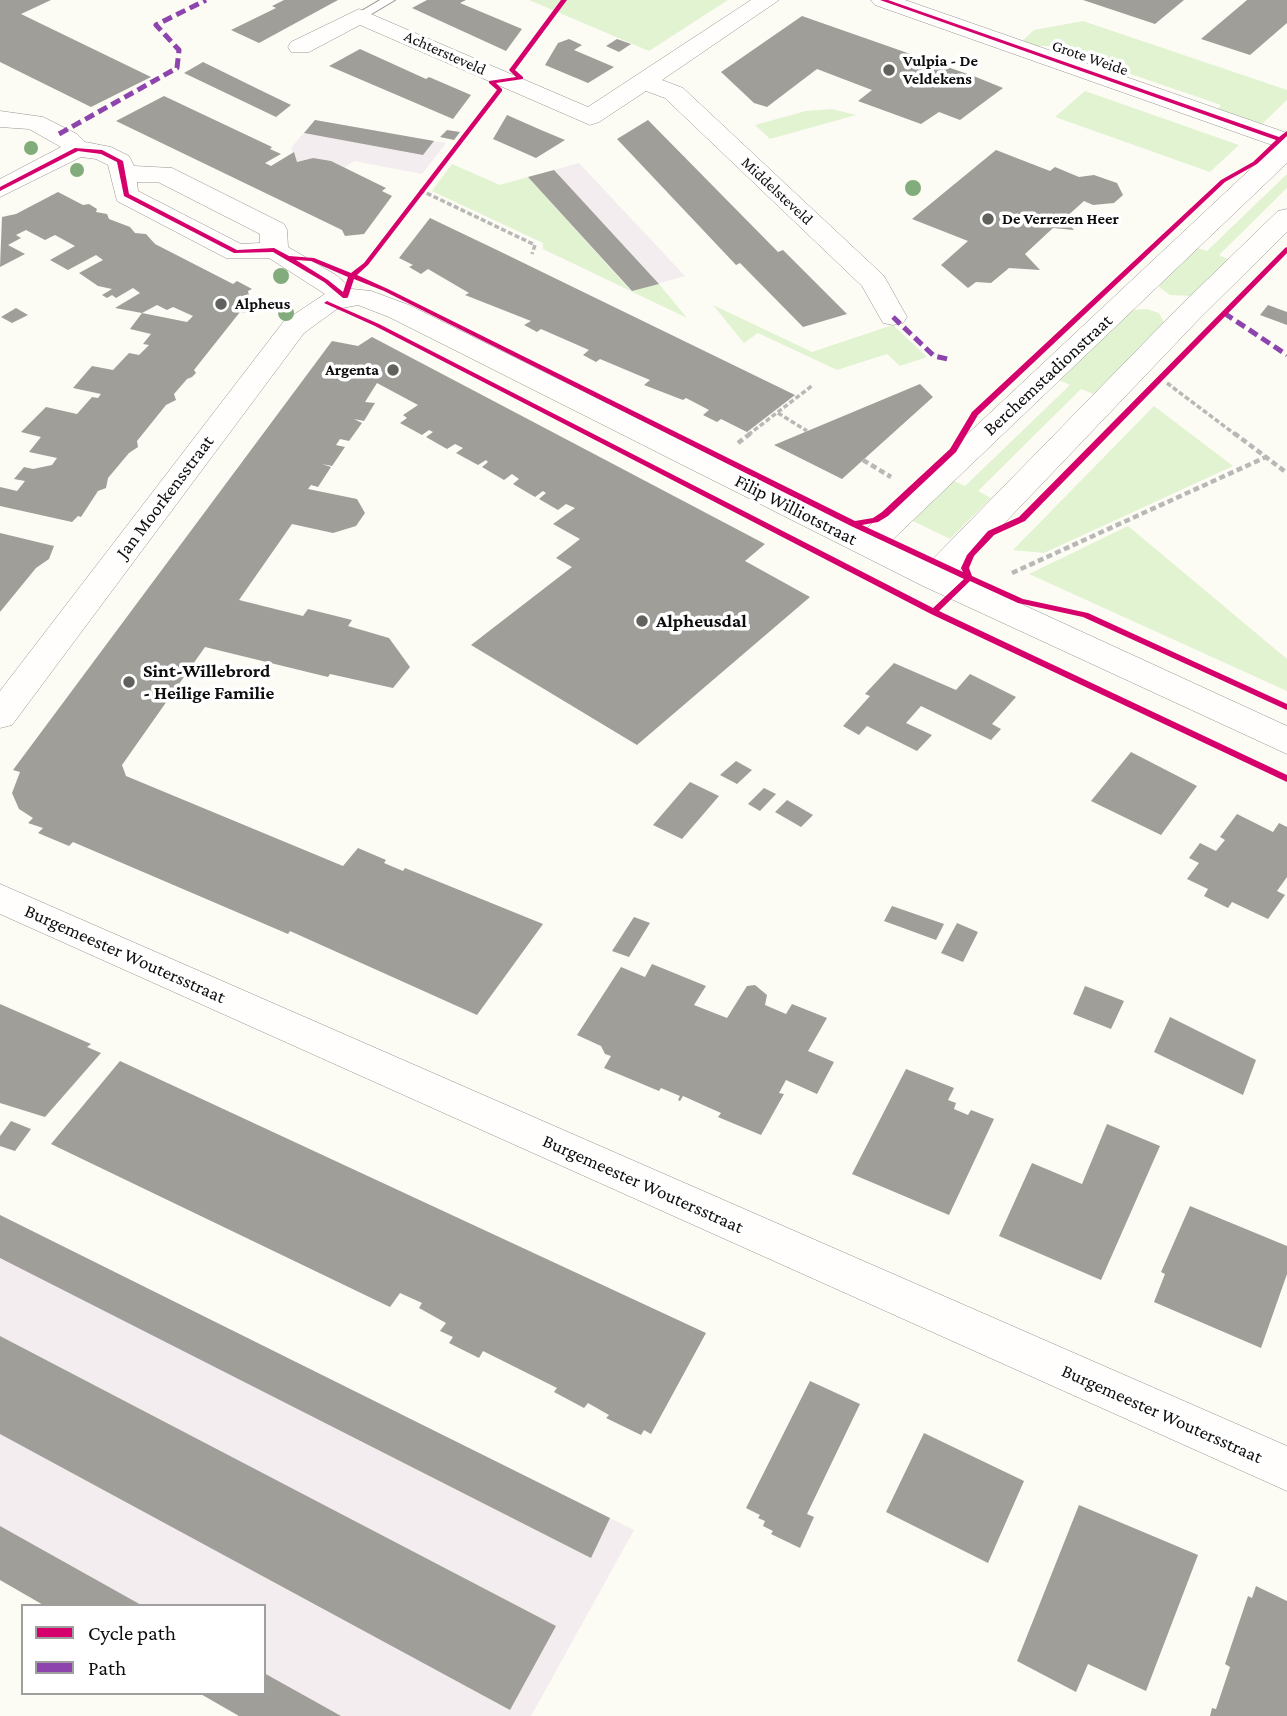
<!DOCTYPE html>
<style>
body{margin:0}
#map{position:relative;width:1287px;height:1716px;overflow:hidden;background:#fcfbf4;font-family:"Crimson Pro",serif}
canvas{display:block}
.legend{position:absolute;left:21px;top:1604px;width:245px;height:91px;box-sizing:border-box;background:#fff;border:2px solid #9f9f9f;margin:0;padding:9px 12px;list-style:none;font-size:21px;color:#0e0e0e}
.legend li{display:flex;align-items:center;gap:14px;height:35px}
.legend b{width:35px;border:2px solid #9f9f9f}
</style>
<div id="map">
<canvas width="1287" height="1716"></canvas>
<ul class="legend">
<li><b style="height:9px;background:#d6006c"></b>Cycle path</li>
<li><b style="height:9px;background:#8e44ad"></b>Path</li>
</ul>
</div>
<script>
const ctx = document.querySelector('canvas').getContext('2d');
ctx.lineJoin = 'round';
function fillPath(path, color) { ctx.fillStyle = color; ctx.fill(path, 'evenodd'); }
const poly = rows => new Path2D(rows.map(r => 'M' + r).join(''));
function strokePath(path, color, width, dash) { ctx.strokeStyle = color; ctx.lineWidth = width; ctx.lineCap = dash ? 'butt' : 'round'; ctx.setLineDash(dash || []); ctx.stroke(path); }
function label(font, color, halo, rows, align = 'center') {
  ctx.font = font + ' "Crimson Pro",serif'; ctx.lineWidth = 7; ctx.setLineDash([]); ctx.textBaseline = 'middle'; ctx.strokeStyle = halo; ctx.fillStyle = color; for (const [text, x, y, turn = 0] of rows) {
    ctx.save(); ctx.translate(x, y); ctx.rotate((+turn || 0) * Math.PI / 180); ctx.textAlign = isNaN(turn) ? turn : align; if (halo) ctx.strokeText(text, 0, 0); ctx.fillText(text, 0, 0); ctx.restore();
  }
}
fillPath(poly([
 [315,120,446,143,422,174,354,161,344,168,313,158,297,162,291,148],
 [579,163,685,276,632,291,528,177],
 [0,1215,634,1530,531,1716,239,1716,199,1693,264,1693,264,1606,45,1606,0,1580]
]), '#f4edf0');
fillPath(poly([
 [529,0,728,0,649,51],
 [1083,21,1287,90,1287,100,1262,124,1218,109,1221,105,1049,46,1037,46,1022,41,1034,30],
 [1085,91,1239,145,1210,172,1055,117],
 [832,109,856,115,770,139,755,125,806,111],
 [452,164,500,185,528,177,631,291,659,284,687,318,543,249,543,243,432,191],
 [1287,174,1287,188,1219,255,1232,261,1191,296,1170,295,1160,288,1159,284,1195,247,1207,251],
 [713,305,812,352,893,325,927,357,900,366,887,354,837,370,758,333,744,343],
 [1147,309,1159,313,1165,324,1096,395,1081,389,978,491,991,498,950,539,911,520,952,480,965,486,1070,385,1057,379,1133,310],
 [1154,406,1233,466,1044,553,1013,550],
 [1128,526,1287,659,1287,691,1029,574]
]), '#e2f3d2');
fillPath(poly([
 [0,0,51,0,21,14,151,77,91,107,0,62],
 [284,0,338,0,259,43,231,30,276,8,272,6],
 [427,0,466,0,460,3,522,29,506,51,412,8],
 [1083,0,1184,0,1155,24],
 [1247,0,1287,0,1287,23,1250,55,1201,39],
 [802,16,976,77,1003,88,960,120,939,112,921,124,858,101,872,90,817,69,767,107,754,103,721,72],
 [569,39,582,45,574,50,614,67,588,83,545,65,558,43],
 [617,39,631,44,619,52,606,46],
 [360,49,426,79,429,77,471,95,453,119,329,66],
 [203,62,258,89,291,105,276,117,184,73],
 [164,96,272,147,270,149,281,154,265,163,271,166,294,152,297,162,313,158,331,161,386,188,382,191,392,196,364,234,345,236,342,230,116,121],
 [507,115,541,130,565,140,536,158,493,139],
 [315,120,434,141,423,155,304,133],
 [648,120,778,252,783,250,847,314,803,327,740,263,736,265,617,139],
 [447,130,460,132,454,140,440,137],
 [996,150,1050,171,1055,167,1079,177,1094,175,1117,183,1123,195,1114,203,1093,205,1084,201,1064,219,1074,230,1053,228,1025,254,1040,270,1009,268,991,283,976,282,968,288,941,265,968,241,912,219],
 [554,170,659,284,632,291,528,177],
 [58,192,83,205,89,204,97,209,96,212,107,214,109,219,130,227,135,233,146,234,155,244,233,284,237,281,252,289,248,291,250,301,255,302,246,313,240,312,194,370,196,373,192,377,187,379,174,394,176,400,166,405,137,441,138,447,129,453,108,478,106,488,98,491,81,517,78,516,72,522,0,506,0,487,17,491,25,481,14,479,24,467,33,469,52,465,57,458,29,452,41,437,21,432,46,407,77,414,92,397,98,398,101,394,73,388,92,366,113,370,129,353,139,355,149,345,143,344,151,334,130,329,142,313,115,308,140,293,133,288,116,298,112,295,107,298,102,295,112,289,98,286,79,273,103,260,96,255,68,270,50,260,75,246,55,235,45,240,26,230,16,235,21,238,8,245,25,254,0,267,2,217,16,214],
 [157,305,167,310,173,307,193,316,187,322,142,313],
 [430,218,499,251,795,395,747,432,721,419,717,422,703,415,709,410,686,398,683,400,644,385,650,380,600,359,596,362,583,355,589,350,541,329,537,332,524,325,531,321,465,295,469,293,428,269,421,274,409,267,413,265,399,258],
 [1268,305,1287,312,1287,325,1260,315],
 [16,308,28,315,12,323,1,317],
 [372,337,765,544,745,561,810,597,637,745,471,645,572,567,556,558,580,539,553,524,575,508,566,504,558,510,539,499,546,493,543,491,535,497,513,484,519,479,512,474,504,480,482,467,488,462,486,460,478,465,456,453,463,448,455,444,447,449,426,437,433,432,429,430,422,435,400,423,407,418,403,415,418,405,377,383,365,402,375,403,364,421,354,419,362,423,349,441,340,439,336,445,345,447,332,466,322,464,331,467,318,487,311,485,308,489,357,499,365,513,356,526,333,533,292,524,239,600,303,616,308,609,352,620,348,626,389,638,410,667,393,688,330,674,328,677,205,647,122,765,126,776,343,866,358,848,386,860,384,863,403,871,405,868,543,924,477,1015,290,931,288,934,73,842,69,846,38,833,43,828,28,823,33,818,19,809,12,793,20,772,13,770,332,341,358,346],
 [920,384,933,397,842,479,774,445],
 [0,533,54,546,49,559,36,568,0,612],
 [894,663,956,690,970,674,1016,697,992,724,1001,729,991,740,921,706,906,723,932,735,917,751,867,726,859,735,843,726,870,696,865,694],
 [1131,752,1197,786,1161,835,1091,801],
 [736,761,752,770,737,784,720,775],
 [690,782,719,796,682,839,653,825],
 [764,788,776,794,760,811,748,804],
 [787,800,813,815,801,827,775,812],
 [1237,814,1273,832,1279,823,1287,827,1287,877,1277,891,1285,895,1268,919,1232,902,1228,908,1204,896,1208,889,1187,879,1199,863,1189,858,1200,843,1216,851,1225,840,1220,837],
 [892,906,944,924,936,940,884,921],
 [634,917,650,923,629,957,612,951],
 [957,923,978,932,963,962,941,953],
 [652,964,706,986,694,1005,727,1018,747,986,755,985,767,995,765,1005,786,1014,792,1004,827,1018,808,1051,834,1062,817,1094,786,1080,779,1093,784,1094,761,1135,718,1117,721,1113,683,1096,680,1101,678,1100,680,1096,661,1088,659,1091,604,1068,611,1056,605,1054,601,1046,577,1035,621,967,645,977],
 [1085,986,1124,1001,1111,1029,1073,1014],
 [0,1004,91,1044,87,1047,101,1053,45,1117,0,1103],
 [1170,1017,1256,1060,1243,1095,1154,1052],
 [120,1061,706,1333,651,1434,644,1430,641,1435,606,1418,609,1415,588,1403,584,1408,554,1392,557,1388,483,1351,479,1358,449,1343,453,1337,440,1331,446,1323,419,1308,422,1303,400,1293,390,1307,51,1144],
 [906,1069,954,1088,948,1100,956,1103,954,1109,968,1115,971,1110,994,1119,949,1215,852,1174],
 [11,1121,31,1129,15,1151,0,1146,0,1136],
 [1107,1124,1160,1146,1101,1280,999,1236,1032,1163,1082,1184],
 [1190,1206,1287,1246,1287,1274,1261,1348,1154,1302,1165,1274,1161,1272],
 [0,1215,610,1518,591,1558,0,1258],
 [0,1336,556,1626,510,1710,0,1434],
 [810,1381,860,1404,807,1514,814,1517,800,1548,771,1534,773,1531,763,1526,765,1521,758,1518,760,1515,746,1508],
 [924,1433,1024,1481,988,1563,886,1512],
 [1079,1505,1198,1555,1146,1691,1088,1664,1076,1692,1017,1661],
 [0,1526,143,1606,45,1606,0,1580],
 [1256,1586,1287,1601,1287,1716,1210,1716,1212,1708,1216,1709,1230,1667,1225,1664,1248,1596,1252,1598],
 [264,1673,341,1716,239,1716,199,1693,264,1693]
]), '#9f9e99');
const lane = poly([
 [380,0,395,0,363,19,353,16,380,0]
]);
const street = poly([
 [751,0,779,0,662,80,683,88,884,276,907,317,903,323,893,325,883,323,862,286,665,98,646,91,599,122,590,125,360,25,309,52,291,52,288,47,291,42,359,9,588,107,751,0],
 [871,0,905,0,1287,133,1287,163,889,543,930,562,1180,306,1278,211,1287,209,1287,232,1200,318,956,574,1287,726,1287,754,923,586,389,317,358,305,337,309,304,333,12,725,0,728,0,691,284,321,325,294,269,258,226,258,117,201,108,165,96,159,81,157,0,197,0,179,61,147,29,129,0,127,0,111,43,117,77,134,85,142,111,147,129,156,134,166,172,168,284,224,287,230,288,247,336,275,352,289,371,291,409,305,864,531,1275,146,875,5,871,0],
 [137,182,158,182,260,234,260,243,241,244,138,191,137,182],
 [0,884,1287,1446,1287,1491,0,914,0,884]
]);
strokePath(lane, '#959592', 2);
strokePath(street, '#959592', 1);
strokePath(poly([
 [420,190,535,245,532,254],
 [1167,383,1236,435],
 [778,413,807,431],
 [748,435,813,385]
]), '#b8b8b7', 3.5, [5, 2.5]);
strokePath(poly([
 [1234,433,1287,473],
 [738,443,751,433],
 [863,460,891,477],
 [1012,573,1266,457]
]), '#b8b8b7', 4.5, [6, 3.5]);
fillPath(lane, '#fffefd');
fillPath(street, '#fffefd');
strokePath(poly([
 [59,134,177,68,179,50,156,25,206,0],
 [1224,313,1287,355],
 [893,317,934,356,952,360]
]), '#8e44ad', 5, [10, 5]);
fillPath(poly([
 [561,0,567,0,515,70,523,77,523,79,496,83,502,89,502,91,368,265,357,275,388,289,855,521,873,518,882,512,950,449,972,412,1221,180,1253,162,1276,140,880,0,888,0,1279,137,1287,131,1287,136,1257,164,1225,182,978,415,956,452,888,516,878,522,862,525,963,572,961,568,967,555,988,531,1019,517,1285,248,1287,247,1287,253,1025,521,994,535,974,556,969,568,972,576,1023,599,1088,613,1287,704,1287,710,1083,617,1018,603,970,581,939,611,1287,775,1287,782,931,614,375,326,324,303,327,301,329,302,379,324,933,608,964,579,851,526,384,291,354,279,348,297,347,298,343,298,324,282,273,252,234,253,124,196,117,162,101,154,78,151,0,191,0,187,75,148,102,150,123,161,129,194,237,250,274,248,289,256,314,258,351,273,364,263,497,90,489,83,489,81,516,77,509,70,561,0],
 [296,260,311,261,348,277,343,292,328,280,296,260]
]), '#d6006c');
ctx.fillStyle = '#83ac7c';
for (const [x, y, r] of [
 [31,148,7],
 [77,170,7],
 [913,188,8],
 [281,276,8],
 [286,313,8]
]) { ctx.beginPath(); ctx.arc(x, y, r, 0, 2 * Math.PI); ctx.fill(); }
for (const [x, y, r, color] of [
 [889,70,7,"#61615e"],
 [988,219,7,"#61615e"],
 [221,304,7,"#61615e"],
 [393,370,7,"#61615e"],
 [642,621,7,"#61615e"],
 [129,682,7,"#61615e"]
]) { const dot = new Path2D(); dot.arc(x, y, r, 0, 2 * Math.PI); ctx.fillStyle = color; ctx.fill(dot); strokePath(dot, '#fff', 2.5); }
label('16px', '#0e0e0e', '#fff', [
 ["Achtersteveld",445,53,24],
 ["Grote Weide",1090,58,19],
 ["Middelsteveld",777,191,43]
]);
label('bold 16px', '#0e0e0e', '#fff', [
 ["Vulpia - De",903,61],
 ["Veldekens",903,79],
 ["De Verrezen Heer",1002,219],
 ["Alpheus",235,304],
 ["Argenta",379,370,"right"]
], 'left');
label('19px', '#0e0e0e', '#fff', [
 ["Berchemstadionstraat",1048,375,-43],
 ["Jan Moorkensstraat",165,497,-53],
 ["Filip Williotstraat",796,510,27],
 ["Burgemeester Woutersstraat",125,954,24],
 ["Burgemeester Woutersstraat",643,1184,24],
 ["Burgemeester Woutersstraat",1162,1414,24]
]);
label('bold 19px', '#0e0e0e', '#fff', [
 ["Alpheusdal",656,621],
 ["Sint-Willebrord",143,671],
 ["- Heilige Familie",143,693]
], 'left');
</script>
